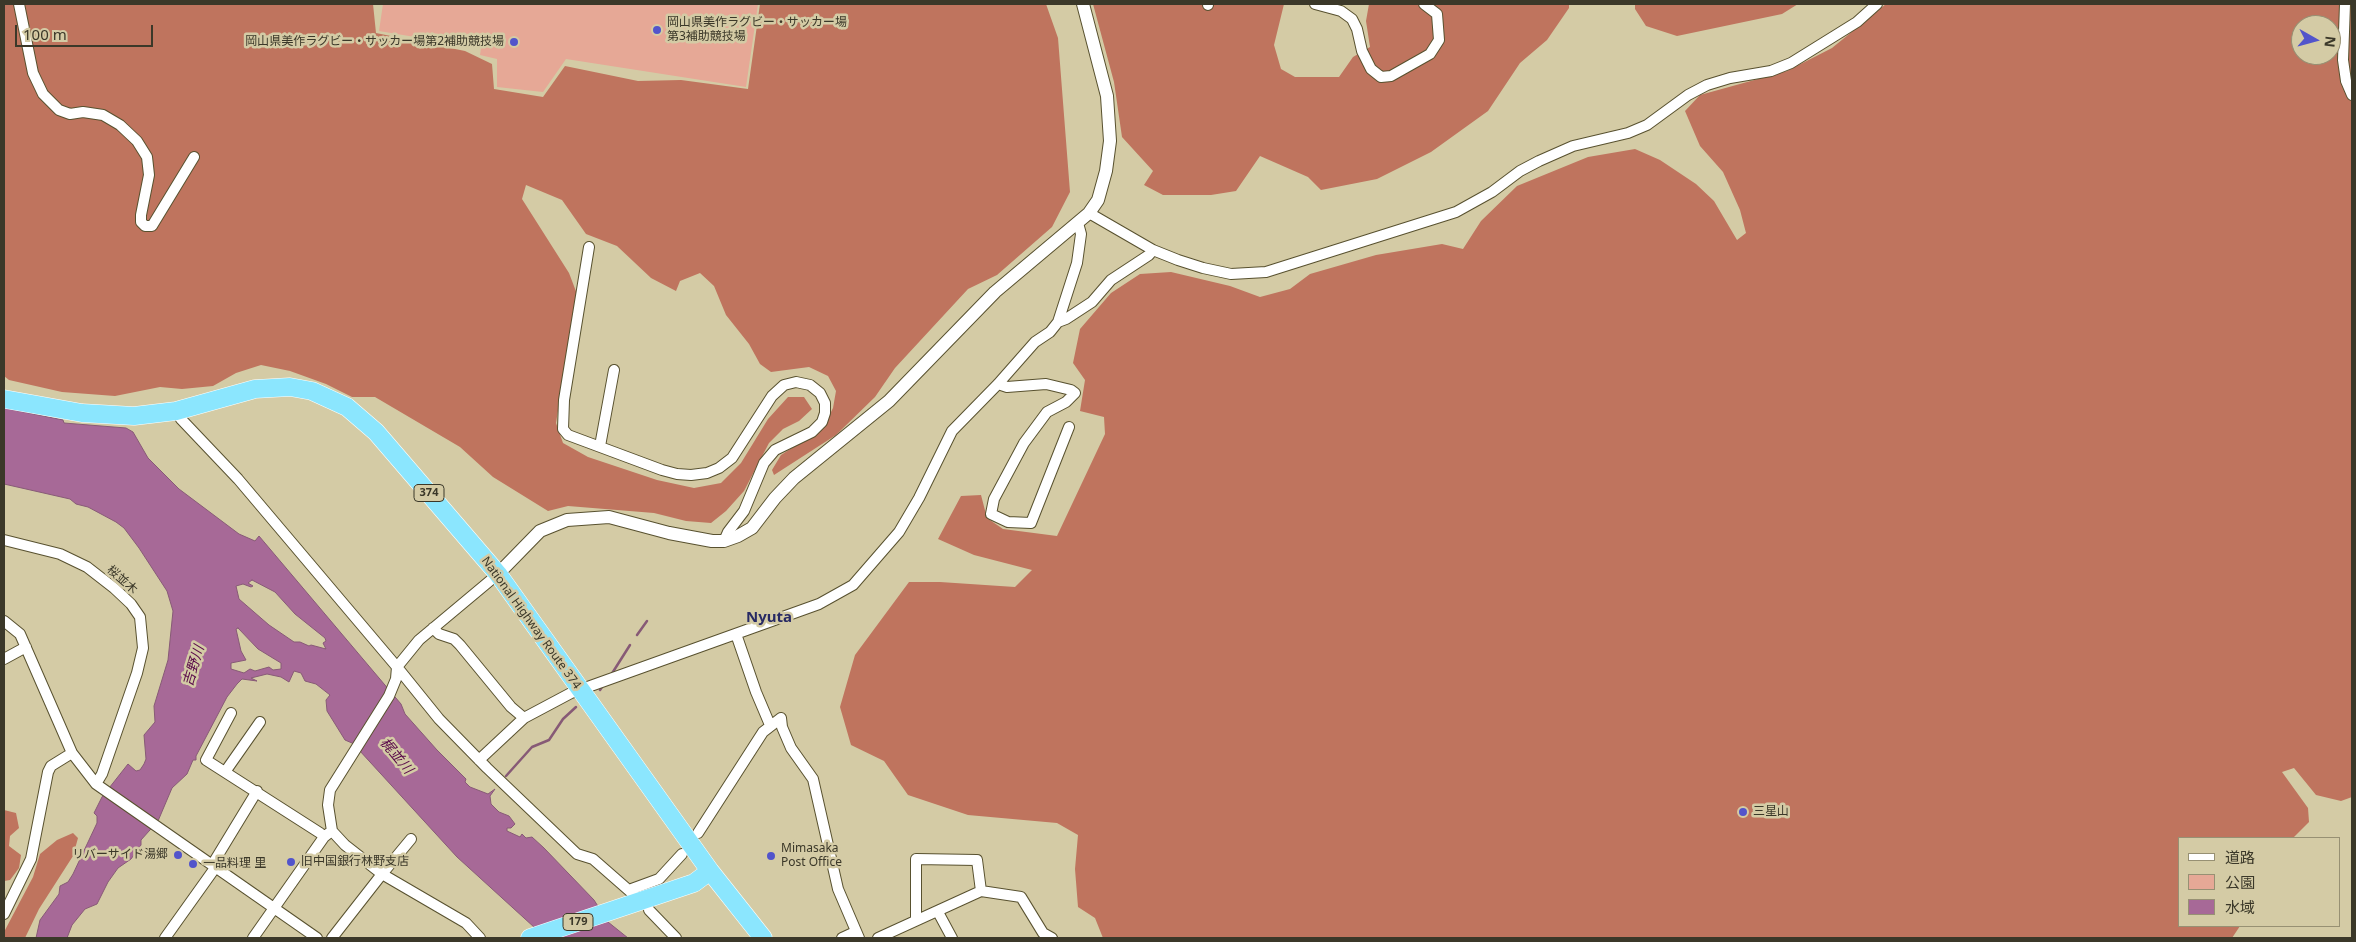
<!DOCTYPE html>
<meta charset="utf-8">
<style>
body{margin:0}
#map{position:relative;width:2356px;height:942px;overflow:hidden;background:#d4cba5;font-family:"Noto Sans","Noto Sans JP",sans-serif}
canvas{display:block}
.frame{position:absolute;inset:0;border:5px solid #3b3829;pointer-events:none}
.legend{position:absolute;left:2178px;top:837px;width:162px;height:90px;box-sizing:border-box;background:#d4cba5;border:1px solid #979073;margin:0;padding:6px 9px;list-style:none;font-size:15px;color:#3b3829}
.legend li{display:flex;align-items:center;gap:10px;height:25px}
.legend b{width:25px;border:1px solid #979073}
.north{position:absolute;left:2291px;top:15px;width:50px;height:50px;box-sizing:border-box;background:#d4cba5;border:1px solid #979073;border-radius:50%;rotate:97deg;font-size:14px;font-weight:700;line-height:20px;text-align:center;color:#3b3829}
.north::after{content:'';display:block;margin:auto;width:18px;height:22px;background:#5254cb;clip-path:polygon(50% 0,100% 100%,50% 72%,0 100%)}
.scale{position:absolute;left:15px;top:25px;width:138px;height:22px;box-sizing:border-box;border:2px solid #3b3829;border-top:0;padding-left:6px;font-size:15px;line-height:18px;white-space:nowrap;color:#3b3829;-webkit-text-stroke:4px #d4cba5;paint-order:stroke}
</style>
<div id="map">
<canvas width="2356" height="942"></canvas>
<div class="frame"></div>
<ul class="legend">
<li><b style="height:6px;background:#fff"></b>道路</li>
<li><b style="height:14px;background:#e6a896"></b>公園</li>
<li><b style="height:14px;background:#a76997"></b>水域</li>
</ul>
<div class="north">N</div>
<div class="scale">100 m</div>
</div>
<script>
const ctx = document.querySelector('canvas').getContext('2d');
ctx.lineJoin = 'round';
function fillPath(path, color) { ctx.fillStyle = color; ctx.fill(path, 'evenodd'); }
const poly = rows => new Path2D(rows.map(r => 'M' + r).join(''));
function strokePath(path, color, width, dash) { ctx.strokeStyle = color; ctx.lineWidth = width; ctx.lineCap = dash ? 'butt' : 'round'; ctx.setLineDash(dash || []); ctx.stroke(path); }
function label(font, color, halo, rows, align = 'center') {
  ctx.font = font + ' "Noto Sans","Noto Sans JP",sans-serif'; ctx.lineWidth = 5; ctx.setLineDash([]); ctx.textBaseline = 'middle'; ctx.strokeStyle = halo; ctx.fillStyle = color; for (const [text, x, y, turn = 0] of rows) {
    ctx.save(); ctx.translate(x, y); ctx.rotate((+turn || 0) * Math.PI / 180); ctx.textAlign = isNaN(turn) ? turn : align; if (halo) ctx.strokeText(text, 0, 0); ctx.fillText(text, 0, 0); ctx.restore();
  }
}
fillPath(poly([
 [383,4,758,4,746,87,566,59,543,92,497,87,497,59,480,55,481,48,379,31]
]), '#e6a896');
fillPath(poly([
 [4,4,373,4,376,33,465,51,492,64,494,89,543,97,565,66,638,81,681,80,748,89,760,4,1046,4,1058,38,1070,192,1052,227,997,275,968,289,895,368,875,397,836,435,774,475,772,470,781,455,823,428,833,408,836,391,828,376,809,367,771,372,760,364,749,344,726,315,714,286,700,273,680,281,676,291,651,278,617,246,586,234,562,200,526,185,522,199,569,273,577,294,556,423,563,443,588,457,657,480,694,488,721,483,741,463,768,419,788,397,804,397,812,409,799,421,783,429,769,443,744,491,726,511,711,523,686,521,654,513,568,506,548,511,493,477,460,447,375,397,352,397,326,384,290,371,261,365,236,373,213,386,182,389,160,387,115,396,62,392,9,380,4,376],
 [1093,4,1284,4,1274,45,1281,69,1295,77,1339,77,1353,57,1370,47,1366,21,1369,4,1569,4,1569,8,1547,40,1520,63,1488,111,1431,152,1377,179,1321,190,1308,177,1260,156,1236,191,1211,195,1163,195,1144,185,1153,171,1122,137,1114,82],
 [1635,4,1798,4,1782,14,1677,36,1646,26,1635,9],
 [1886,4,2352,4,2352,797,2341,801,2316,795,2294,768,2282,772,2308,808,2309,822,2293,838,2180,838,2180,926,2240,926,2232,938,1103,938,1095,918,1078,907,1075,869,1078,835,1057,823,968,815,908,795,884,761,851,745,840,707,855,655,909,582,940,582,1015,587,1032,570,974,555,938,539,961,496,981,495,987,518,1003,529,1057,536,1105,434,1104,417,1080,411,1085,380,1073,363,1080,329,1111,293,1140,274,1171,272,1230,286,1260,297,1290,289,1310,274,1376,255,1442,244,1463,249,1481,221,1517,186,1588,157,1635,149,1660,160,1696,184,1714,201,1737,240,1746,233,1740,210,1723,172,1700,146,1685,111,1700,95,1787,71,1832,48],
 [2301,25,2331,25,2331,55,2301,55],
 [4,810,16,813,19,828,10,836,9,846,21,855,19,868,10,880,4,881],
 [73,833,78,838,73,856,39,909,25,938,4,938,4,932,33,877,40,854,57,840]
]), '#bf745e');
const water = poly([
 [4,408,63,420,64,423,126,428,133,432,148,458,179,489,239,534,255,541,259,536,401,704,405,714,437,750,466,779,465,782,470,787,488,794,495,789,490,796,491,804,499,812,509,816,515,824,511,828,507,828,507,831,520,837,522,834,526,838,532,837,544,848,594,900,608,922,628,938,546,938,457,857,359,750,352,743,345,740,327,711,326,700,330,695,316,684,305,681,301,673,294,671,289,682,281,677,267,674,251,678,257,681,242,679,237,684,227,697,196,756,196,760,193,760,187,774,172,788,158,821,141,840,141,845,131,859,118,868,108,882,97,904,85,909,72,925,67,938,36,938,40,920,59,894,60,886,68,882,73,874,97,823,97,816,94,813,102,797,128,764,136,771,140,770,144,764,146,759,144,735,155,722,154,706,168,660,173,611,167,591,139,548,124,528,116,522,88,507,76,504,70,499,4,484,4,408],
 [252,580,275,592,295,614,325,638,326,641,323,643,326,649,311,645,309,646,300,642,294,642,269,625,239,599,236,586,243,584,251,587,253,586,248,583,252,580],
 [238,628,258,649,281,663,281,669,273,670,269,667,255,671,250,669,244,673,231,669,231,663,246,660,241,651,236,629,238,628]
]);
fillPath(water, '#a76997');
strokePath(water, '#875a76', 1);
strokePath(poly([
 [637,635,647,621],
 [611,675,630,645],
 [600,690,602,687],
 [506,776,532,747,549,740,563,719,576,707]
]), '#875a76', 2.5);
const minor = poly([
 [19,4,33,73,43,94,59,110,70,114,83,112,103,115,120,125,137,141,147,157,149,175,141,215,141,222,145,226,152,226,194,157],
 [1208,4,1208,5],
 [1315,4,1341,11,1352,19,1357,29,1362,51,1371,69,1381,77,1391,76,1430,54,1439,40,1437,14,1424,4],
 [2345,4,2343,60,2346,81,2352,95],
 [1089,213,1153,250,1178,260,1203,268,1231,274,1266,272,1456,212,1492,192,1520,171,1539,161,1573,146,1628,133,1647,125,1688,95,1707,85,1730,78,1771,71,1791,63,1857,22,1877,4],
 [589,247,564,400,563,429,568,435,662,470,677,474,691,475,707,473,719,468,732,458,772,396,784,385,796,382,810,385,820,393,825,403,825,413,822,422,812,432,775,450,764,463,744,511,728,532,724,541],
 [1058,322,1066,319,1092,302,1111,280,1149,255,1153,250],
 [998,384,1007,387,1046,384,1071,390,1075,393,1066,402,1047,412,1024,443,994,499,991,514,1008,522,1031,523,1069,427],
 [176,411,181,419,238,479,397,667,419,640,498,574],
 [600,446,614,370],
 [4,540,60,554,87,567,114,588,131,604,140,617,143,648,137,673,102,774,96,784],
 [4,621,20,634,72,753,96,784,317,938],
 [433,628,439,634,454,639,460,645,511,707,524,718],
 [736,634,756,692,770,725],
 [4,659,26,647],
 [231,713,206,760,320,833,324,837],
 [479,760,524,718,571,693,819,604,853,585,899,532,919,498,952,431,998,384,1035,342,1050,332,1058,322,1077,263,1081,234,1078,223],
 [225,772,260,722],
 [698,833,763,732,781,718,782,727,791,748,813,779,838,889,859,938],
 [212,865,257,791],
 [629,890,659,879,682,854],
 [649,910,676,938],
 [938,912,952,938],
 [4,914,31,859,48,772,51,766,72,753],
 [916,920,916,859,977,860,981,891],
 [165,938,215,868],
 [253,938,324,837,329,833],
 [332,938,382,874,411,839],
 [480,938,466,923,382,874,345,845,332,831,328,805,330,790,389,696,396,679,397,667,439,719,487,768,577,854,593,859,633,894],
 [842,938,855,932],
 [878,938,981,891,1021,897,1043,933,1052,938]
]);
const tertiary = poly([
 [498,574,540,531,567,520,609,517,669,533,712,541,724,541,738,536,752,528,775,498,794,478,889,401,995,292,1089,213,1098,200,1106,171,1110,141,1107,96,1083,4]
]);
const trunk = poly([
 [4,399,82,413,134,416,176,411,255,389,290,387,312,391,347,407,376,432,498,574,710,871,763,938],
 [530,938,694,883,710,871]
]);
strokePath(minor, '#58512f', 12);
strokePath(tertiary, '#58512f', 14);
strokePath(trunk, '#fff', 19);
strokePath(minor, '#fff', 10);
strokePath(tertiary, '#fff', 12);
strokePath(trunk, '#8be6fe', 18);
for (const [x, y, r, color] of [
 [657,30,5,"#5254cb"],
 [514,42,5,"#5254cb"],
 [1743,812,5,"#5254cb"],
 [178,855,5,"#5254cb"],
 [771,856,5,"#5254cb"],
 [291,862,5,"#5254cb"],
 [193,864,5,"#5254cb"]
]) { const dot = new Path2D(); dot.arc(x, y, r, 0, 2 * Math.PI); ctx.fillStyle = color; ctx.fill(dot); strokePath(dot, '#d4cba5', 2); }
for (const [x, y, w] of [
 [429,493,30],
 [578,922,30]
]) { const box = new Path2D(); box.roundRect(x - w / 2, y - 8.5, w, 17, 4); ctx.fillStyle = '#d4cba5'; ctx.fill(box); strokePath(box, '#3b3829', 1); }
label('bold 11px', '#3b3829', null, [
 ["374",429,493],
 ["179",578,922]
]);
label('12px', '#3b3829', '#d4cba5', [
 ["岡山県美作ラグビー・サッカー場",667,23],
 ["第3補助競技場",667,37],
 ["岡山県美作ラグビー・サッカー場第2補助競技場",504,42,"right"],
 ["三星山",1753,812],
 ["Mimasaka",781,849],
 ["Post Office",781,863],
 ["リバーサイド湯郷",168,855,"right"],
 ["旧中国銀行林野支店",301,862],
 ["一品料理 里",203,864]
], 'left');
label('12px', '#3b3829', '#d4cba5', [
 ["桜並木",122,580,41],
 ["National Highway Route 374",531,623,54]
]);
label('italic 14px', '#59094a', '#d4cba5', [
 ["吉野川",194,666,-73],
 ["梶並川",396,756,50]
]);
label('bold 15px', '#282a64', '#d4cba5', [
 ["Nyuta",769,618]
]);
</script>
